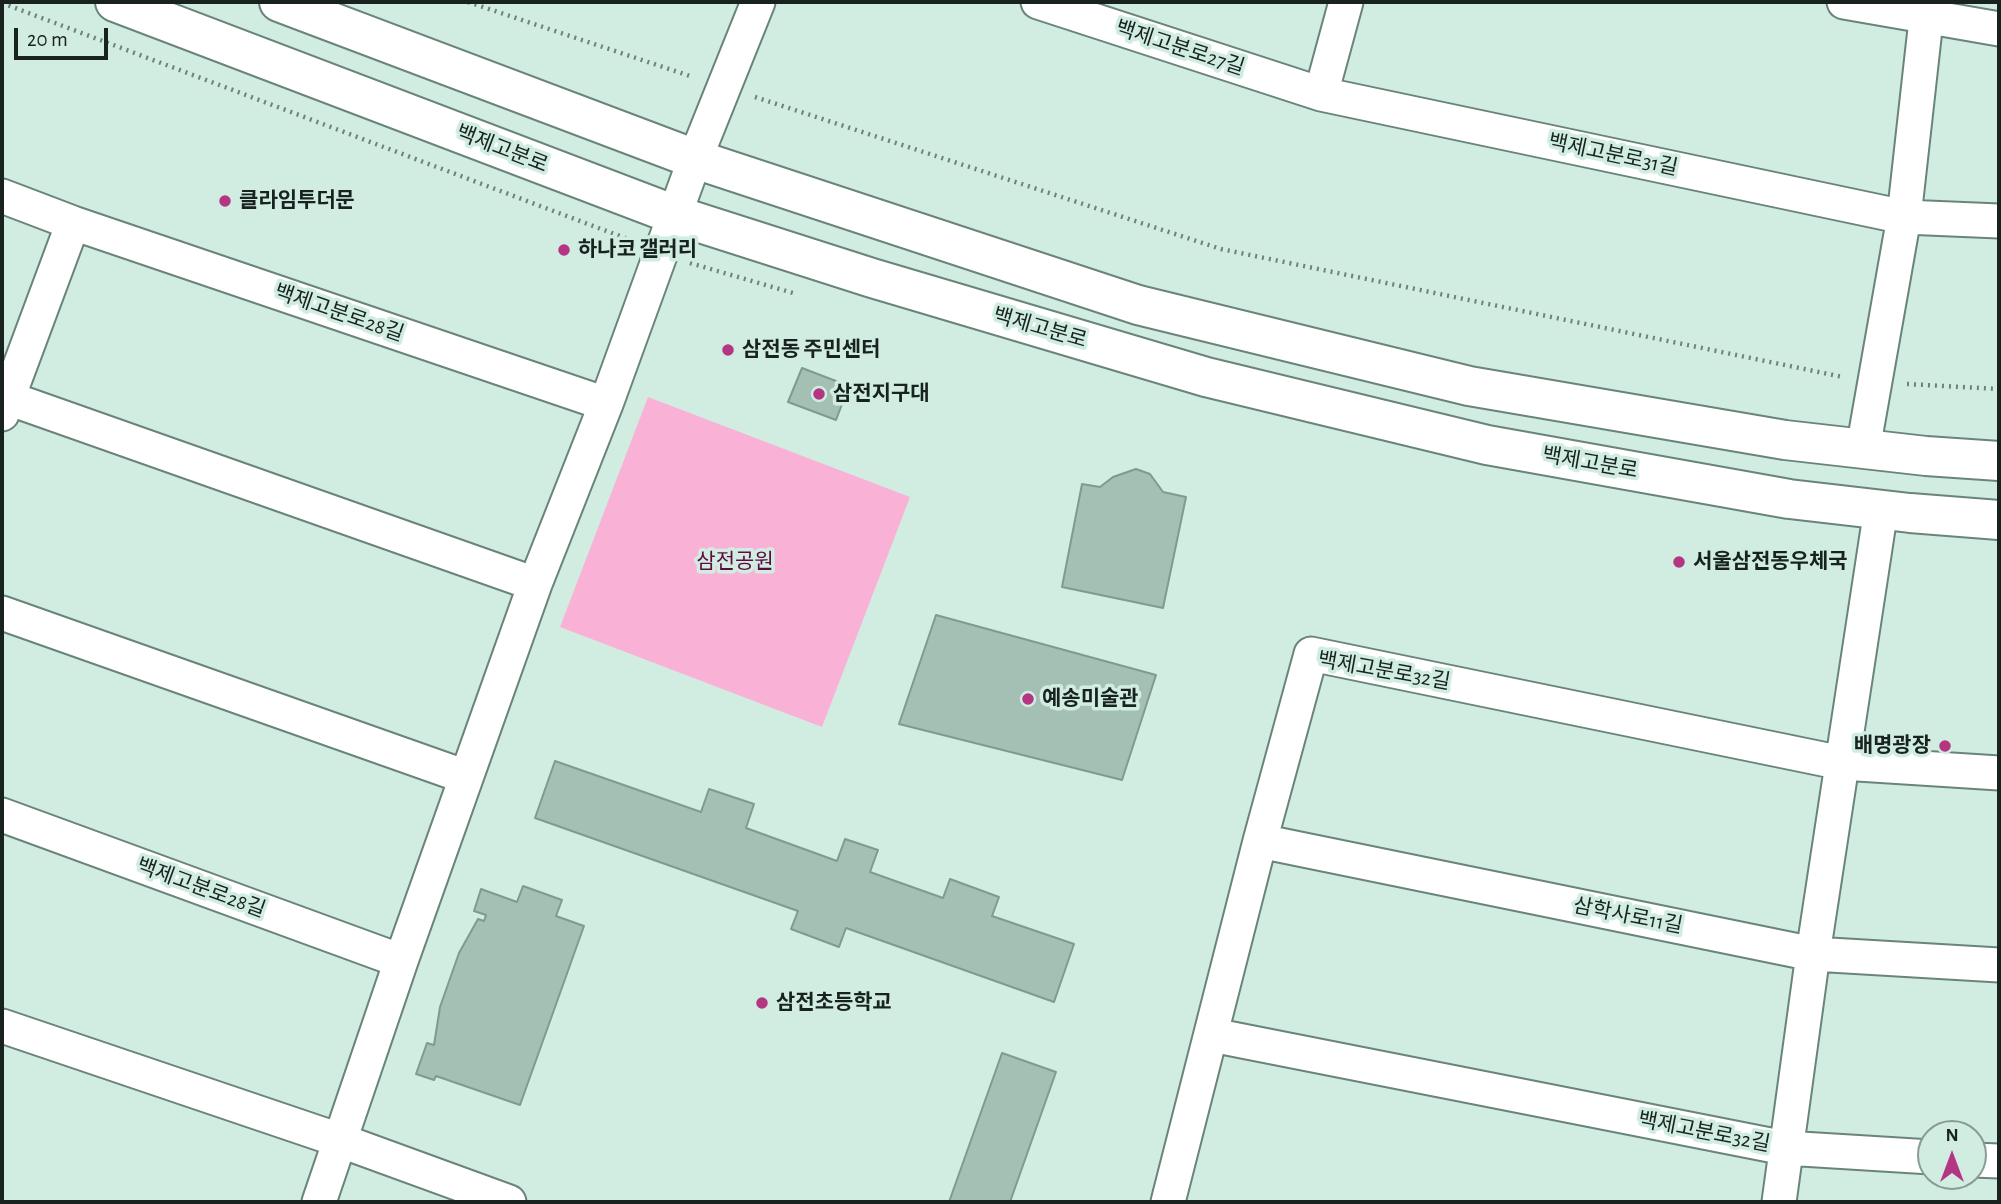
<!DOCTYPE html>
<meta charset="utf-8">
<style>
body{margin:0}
#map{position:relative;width:2001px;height:1204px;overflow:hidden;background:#d1ede2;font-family:"Alegreya Sans",sans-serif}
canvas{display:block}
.frame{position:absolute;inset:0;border:4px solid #18231f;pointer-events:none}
.north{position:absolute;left:1917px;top:1120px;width:70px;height:70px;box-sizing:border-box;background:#d1ede2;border:2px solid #879c94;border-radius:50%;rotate:0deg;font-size:19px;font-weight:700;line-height:28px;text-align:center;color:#18231f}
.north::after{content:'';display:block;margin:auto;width:24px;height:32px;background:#b43582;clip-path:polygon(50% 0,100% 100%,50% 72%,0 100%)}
.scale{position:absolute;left:14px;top:28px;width:94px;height:32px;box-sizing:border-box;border:4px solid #18231f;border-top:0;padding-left:9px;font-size:21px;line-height:24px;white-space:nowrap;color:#18231f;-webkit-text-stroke:5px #d1ede2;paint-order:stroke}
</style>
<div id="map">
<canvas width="2001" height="1204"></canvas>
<div class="frame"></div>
<div class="north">N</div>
<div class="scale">20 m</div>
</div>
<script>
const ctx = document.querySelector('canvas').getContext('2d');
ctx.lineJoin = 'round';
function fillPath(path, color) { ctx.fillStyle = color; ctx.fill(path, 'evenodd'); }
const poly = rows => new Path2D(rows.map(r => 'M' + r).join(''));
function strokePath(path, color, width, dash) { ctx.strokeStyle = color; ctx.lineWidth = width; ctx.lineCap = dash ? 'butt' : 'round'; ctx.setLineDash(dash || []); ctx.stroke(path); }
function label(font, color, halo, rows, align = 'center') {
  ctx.font = font + ' "Alegreya Sans","Noto Sans KR",sans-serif'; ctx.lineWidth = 7; ctx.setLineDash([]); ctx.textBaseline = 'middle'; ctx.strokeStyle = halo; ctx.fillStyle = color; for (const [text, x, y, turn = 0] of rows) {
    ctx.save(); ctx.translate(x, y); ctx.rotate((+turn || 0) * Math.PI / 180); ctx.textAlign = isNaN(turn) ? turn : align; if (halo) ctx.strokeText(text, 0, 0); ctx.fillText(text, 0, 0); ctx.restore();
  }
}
fillPath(poly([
 [648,397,910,497,822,727,560,627]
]), '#fab1d6');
const building = poly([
 [802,368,849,386,836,420,788,402,802,368],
 [1136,469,1150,474,1163,492,1186,497,1163,608,1062,587,1082,484,1100,487,1113,477,1136,469],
 [936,615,1156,675,1122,780,899,724,936,615],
 [555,761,701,812,709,789,754,804,746,828,837,861,845,839,878,850,870,872,943,898,950,879,999,897,992,916,1074,944,1054,1002,846,928,839,947,791,929,798,911,535,818,555,761],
 [523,886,562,900,556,916,584,926,520,1105,436,1076,434,1080,416,1074,427,1043,434,1045,440,1007,459,953,478,919,484,921,486,915,474,911,481,889,517,902,523,886],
 [1002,1053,1056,1072,1010,1202,949,1202,1002,1053]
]);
fillPath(building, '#a4bfb4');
strokePath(building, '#7f9a8f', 2);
const street = poly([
 [1038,2,1321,94,1904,217,1999,221],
 [1844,2,1999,29],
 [1321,94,1346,2],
 [2,196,73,223,606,404],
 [8,398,535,584],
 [2,414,73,223],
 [1863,449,1904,217,1928,2],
 [2,613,466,777],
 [2,815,401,961],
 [1260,841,1813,954,1999,965],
 [2,1026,339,1140,509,1202],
 [1212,1035,1785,1148,1931,1157],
 [1973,1160,1999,1161],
 [319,1202,401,961,535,584,606,404,695,159,758,2],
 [1168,1202,1260,841,1311,654,1842,763,1999,773],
 [1779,1202,1813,954,1881,509]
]);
const secondary = poly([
 [115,2,675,215,872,278,1206,377,1487,445,1789,499,1910,513,1999,520],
 [279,2,695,159,1138,305,1469,386,1785,440,1926,456,1999,461]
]);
strokePath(street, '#6a847a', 37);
strokePath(secondary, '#6a847a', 42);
strokePath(poly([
 [468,2,693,77],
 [2,3,633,241],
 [755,97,1221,249,1843,377],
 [690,263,793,293],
 [1907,384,1999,389]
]), '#6e817a', 4.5, [2, 5]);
strokePath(street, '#fff', 33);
strokePath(secondary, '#fff', 38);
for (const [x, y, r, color] of [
 [225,201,7,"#b43582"],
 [564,250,7,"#b43582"],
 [728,350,7,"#b43582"],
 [819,394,7,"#b43582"],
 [1679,562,7,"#b43582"],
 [1028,699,7,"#b43582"],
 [1945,746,7,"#b43582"],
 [762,1003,7,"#b43582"]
]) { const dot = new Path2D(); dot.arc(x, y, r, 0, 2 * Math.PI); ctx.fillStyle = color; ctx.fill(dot); strokePath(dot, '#d1ede2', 2.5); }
label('21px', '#18231f', '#d1ede2', [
 ["백제고분로27길",1180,48,18],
 ["백제고분로",502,149,21],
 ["백제고분로31길",1613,155,12],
 ["백제고분로28길",339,313,19],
 ["백제고분로",1040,328,16],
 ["백제고분로",1590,463,10],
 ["백제고분로32길",1384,671,10],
 ["백제고분로28길",201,888,20],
 ["삼학사로11길",1628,916,11],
 ["백제고분로32길",1704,1132,11]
]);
label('bold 21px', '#18231f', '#d1ede2', [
 ["클라임투더문",239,201],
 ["하나코 갤러리",578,250],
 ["삼전동 주민센터",742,350],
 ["삼전지구대",833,394],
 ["서울삼전동우체국",1693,562],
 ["예송미술관",1042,699],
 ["배명광장",1931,746,"right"],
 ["삼전초등학교",776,1003]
], 'left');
label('21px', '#5f0941', '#d1ede2', [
 ["삼전공원",735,562]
]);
</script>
